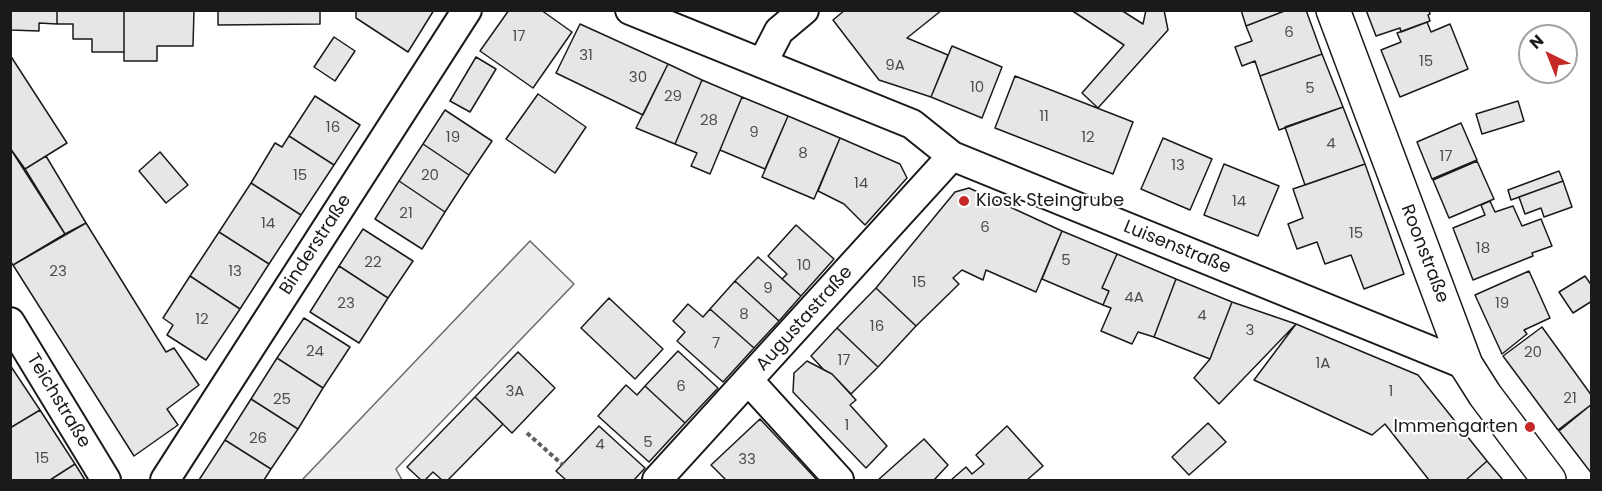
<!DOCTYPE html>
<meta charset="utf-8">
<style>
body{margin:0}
#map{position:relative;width:1602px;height:491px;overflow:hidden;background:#fff;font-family:Poppins,sans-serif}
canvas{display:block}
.frame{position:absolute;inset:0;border:12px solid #1a1a1a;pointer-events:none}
.north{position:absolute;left:1518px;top:24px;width:60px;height:60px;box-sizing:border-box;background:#fff;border:2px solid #a3a3a3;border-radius:50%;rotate:317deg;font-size:16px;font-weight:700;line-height:24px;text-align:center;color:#1a1a1a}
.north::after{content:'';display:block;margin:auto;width:21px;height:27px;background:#c62828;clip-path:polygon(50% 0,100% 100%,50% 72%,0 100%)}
</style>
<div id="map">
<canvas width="1602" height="491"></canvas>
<div class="frame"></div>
<div class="north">N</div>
</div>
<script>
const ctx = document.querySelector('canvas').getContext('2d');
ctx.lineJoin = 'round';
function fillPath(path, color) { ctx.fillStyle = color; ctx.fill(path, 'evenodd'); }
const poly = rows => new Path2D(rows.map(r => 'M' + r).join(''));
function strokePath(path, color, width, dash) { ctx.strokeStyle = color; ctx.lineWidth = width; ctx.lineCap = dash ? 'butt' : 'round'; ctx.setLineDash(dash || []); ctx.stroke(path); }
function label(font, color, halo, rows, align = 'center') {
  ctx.font = font + ' Poppins,sans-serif'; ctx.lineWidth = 4.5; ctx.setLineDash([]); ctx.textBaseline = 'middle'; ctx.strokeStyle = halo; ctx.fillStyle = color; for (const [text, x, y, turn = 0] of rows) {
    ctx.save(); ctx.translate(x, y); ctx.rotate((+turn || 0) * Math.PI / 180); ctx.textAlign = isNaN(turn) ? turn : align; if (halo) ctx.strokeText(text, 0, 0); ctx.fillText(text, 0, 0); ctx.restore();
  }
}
const built = poly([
 [530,241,574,284,396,469,402,480,302,480,530,241]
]);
fillPath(built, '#ededed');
strokePath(built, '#6a6a6a', 1.5);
const building = poly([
 [10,10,57,10,57,24,39,23,39,31,10,30,10,10],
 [57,10,124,10,124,52,92,52,92,39,73,39,73,24,57,24,57,10],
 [124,10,194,10,193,46,157,46,157,61,124,61,124,10],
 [218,10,320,10,320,24,218,25,218,10],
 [356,10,434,10,408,52,356,18,356,10],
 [509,10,541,10,572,32,533,88,480,51,509,10],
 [845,10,942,10,907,38,948,55,931,97,879,80,833,20,845,10],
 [1071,10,1121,10,1143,24,1146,10,1164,10,1168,30,1098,108,1082,93,1124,45,1071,10],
 [1241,10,1287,10,1246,26,1241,10],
 [1287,10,1306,10,1322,54,1260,76,1255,61,1242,66,1235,47,1252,41,1246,26,1287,10],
 [1366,10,1429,10,1430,14,1428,15,1430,21,1401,32,1400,28,1376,36,1366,10],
 [1427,22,1431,32,1450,24,1468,69,1400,97,1381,50,1401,42,1397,33,1427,22],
 [580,24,668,64,643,115,556,73,580,24],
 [334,37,355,51,335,81,314,67,334,37],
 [952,46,1002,67,982,118,931,97,952,46],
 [1322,54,1343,107,1279,130,1260,76,1322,54],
 [10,55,67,143,25,169,10,148,10,55],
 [476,57,496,69,470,112,450,101,476,57],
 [668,64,702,80,675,144,636,128,668,64],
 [1015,76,1133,122,1113,174,995,128,1015,76],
 [702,80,742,97,710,174,691,166,697,153,675,144,702,80],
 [538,94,586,127,555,173,506,139,538,94],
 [315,96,360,125,334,165,289,136,315,96],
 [742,97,788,116,765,169,720,150,742,97],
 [1518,101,1524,121,1482,134,1476,114,1518,101],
 [1343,107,1365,164,1305,185,1285,127,1343,107],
 [445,110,492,141,469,175,423,144,445,110],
 [788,116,840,138,814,199,762,177,788,116],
 [1461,123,1477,160,1432,179,1417,142,1461,123],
 [289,136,334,165,301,215,251,183,275,143,282,147,289,136],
 [840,138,900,164,907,178,865,225,844,204,818,191,840,138],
 [1163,138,1212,159,1190,210,1141,189,1163,138],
 [423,144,469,175,445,212,399,181,423,144],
 [10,148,65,234,13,265,10,261,10,148],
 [160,152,188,185,166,203,139,171,160,152],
 [46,156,86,223,65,234,25,169,46,156],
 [1477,161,1494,199,1449,218,1433,180,1477,161],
 [1224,164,1279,186,1258,236,1204,215,1224,164],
 [1365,164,1404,274,1364,289,1351,255,1325,264,1317,242,1297,249,1288,224,1303,218,1293,189,1365,164],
 [1559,171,1563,181,1511,200,1508,190,1559,171],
 [399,181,445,212,422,249,375,219,399,181],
 [1563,181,1572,207,1544,217,1541,208,1525,214,1519,197,1563,181],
 [251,183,301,215,269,264,219,232,251,183],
 [969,188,1062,231,1036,292,986,270,983,280,962,270,953,278,959,284,916,326,876,288,955,192,969,188],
 [1490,201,1495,212,1513,206,1522,226,1541,219,1552,246,1532,253,1533,256,1473,280,1453,228,1485,215,1481,205,1490,201],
 [86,223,166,352,174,348,199,385,167,409,178,425,134,456,13,265,86,223],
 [796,225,834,259,801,296,782,279,787,274,768,256,796,225],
 [363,229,413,261,388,298,339,266,363,229],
 [1062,231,1117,254,1102,288,1109,291,1103,305,1042,279,1062,231],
 [219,232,269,264,240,309,190,276,219,232],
 [1117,254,1176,279,1154,337,1138,332,1132,344,1101,331,1111,308,1103,305,1109,291,1102,288,1117,254],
 [758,257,801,296,779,321,735,281,758,257],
 [339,266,388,298,359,343,310,312,339,266],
 [1529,271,1550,318,1524,330,1527,334,1502,354,1475,295,1529,271],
 [190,276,240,309,206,360,167,335,173,325,163,318,190,276],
 [1585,276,1592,286,1592,301,1573,313,1559,292,1585,276],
 [1176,279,1232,302,1210,359,1154,337,1176,279],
 [735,281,779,321,754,348,710,309,735,281],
 [876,288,916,326,878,367,837,328,876,288],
 [609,298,663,349,635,379,581,328,609,298],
 [1232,302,1296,324,1219,404,1194,378,1210,359,1232,302],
 [688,304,703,317,710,309,754,348,723,382,677,341,685,332,673,321,688,304],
 [304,318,350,347,323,388,277,358,304,318],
 [1296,324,1418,375,1487,461,1466,480,1429,480,1385,424,1372,435,1254,380,1296,324],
 [1542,327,1592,396,1592,404,1558,430,1503,356,1542,327],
 [837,328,878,367,851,394,832,374,824,370,811,356,837,328],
 [678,351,718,388,685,423,645,386,678,351],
 [518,352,555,388,512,433,475,397,518,352],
 [277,358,323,388,298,429,251,399,277,358],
 [807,361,832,374,856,400,850,405,887,446,866,468,793,392,794,373,807,361],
 [10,365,40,410,10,428,10,365],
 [626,385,637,395,645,386,685,423,649,462,598,416,626,385],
 [475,397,503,424,448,480,442,480,433,472,425,480,421,480,407,467,475,397],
 [251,399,298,429,271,469,225,440,251,399],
 [1592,404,1592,474,1559,431,1592,404],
 [40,410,75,464,50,480,10,480,10,428,40,410],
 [760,419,817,480,726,480,711,465,760,419],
 [1208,423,1226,442,1189,475,1172,457,1208,423],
 [599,426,645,468,634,480,566,480,556,471,599,426],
 [1007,426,1043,466,1027,480,951,480,966,467,972,474,984,464,976,455,1007,426],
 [924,439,948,465,934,480,878,480,924,439],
 [225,440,271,469,264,480,199,480,225,440],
 [1487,461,1503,480,1466,480,1487,461],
 [75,464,85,480,50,480,75,464]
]);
fillPath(building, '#e6e6e6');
strokePath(building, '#1a1a1a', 1.5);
const street = poly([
 [630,10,912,124,952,156,1466,365],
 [763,62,779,31,804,10],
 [10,322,106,480],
 [749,381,839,480],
 [165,480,467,10],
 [657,480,952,156]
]);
const secondary = poly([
 [1333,10,1466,365,1485,395,1549,480]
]);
strokePath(street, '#1a1a1a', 32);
strokePath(secondary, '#1a1a1a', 36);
strokePath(poly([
 [527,433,563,465]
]), '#5f5f5f', 4, [4.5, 3]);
strokePath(street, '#fff', 28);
strokePath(secondary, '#fff', 33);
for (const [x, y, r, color] of [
 [964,201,6,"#c62828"],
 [1530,427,6,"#c62828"]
]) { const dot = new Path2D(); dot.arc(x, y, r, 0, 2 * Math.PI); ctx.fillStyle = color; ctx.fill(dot); strokePath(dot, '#fff', 2); }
label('15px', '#4d4d4d', null, [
 ["6",1289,33],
 ["17",519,37],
 ["31",586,56],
 ["15",1426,62],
 ["9A",895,66],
 ["30",638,78],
 ["10",977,88],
 ["5",1310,89],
 ["29",673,97],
 ["11",1044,117],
 ["28",709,121],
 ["16",333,128],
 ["9",754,133],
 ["19",453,138],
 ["12",1088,138],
 ["4",1331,144],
 ["8",803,154],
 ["17",1446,157],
 ["13",1178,166],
 ["15",300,176],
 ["20",430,176],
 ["14",861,184],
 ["14",1239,202],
 ["21",406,214],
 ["14",268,224],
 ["6",985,228],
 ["15",1356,234],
 ["18",1483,249],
 ["5",1066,261],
 ["22",373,263],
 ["10",804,266],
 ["23",58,272],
 ["13",235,272],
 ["15",919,283],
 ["9",768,289],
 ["4A",1134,298],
 ["23",346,304],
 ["19",1502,304],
 ["8",744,315],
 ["4",1202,316],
 ["12",202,320],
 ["16",877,327],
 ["3",1250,331],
 ["7",716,344],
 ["24",315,352],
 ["20",1533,353],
 ["17",844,361],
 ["1A",1323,364],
 ["6",681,387],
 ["3A",515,392],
 ["1",1391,392],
 ["21",1570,399],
 ["25",282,400],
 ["1",847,426],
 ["26",258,439],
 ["5",648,443],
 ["4",600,445],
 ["15",42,459],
 ["33",747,460]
]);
label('18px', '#1a1a1a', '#fff', [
 ["Kiosk Steingrube",976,201],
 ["Immengarten",1518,427,"right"]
], 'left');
label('18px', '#1a1a1a', '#fff', [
 ["Binderstraße",316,245,-57],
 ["Luisenstraße",1177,248,22],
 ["Roonstraße",1424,254,69],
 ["Augustastraße",805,319,-48],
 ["Teichstraße",58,401,59]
]);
</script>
